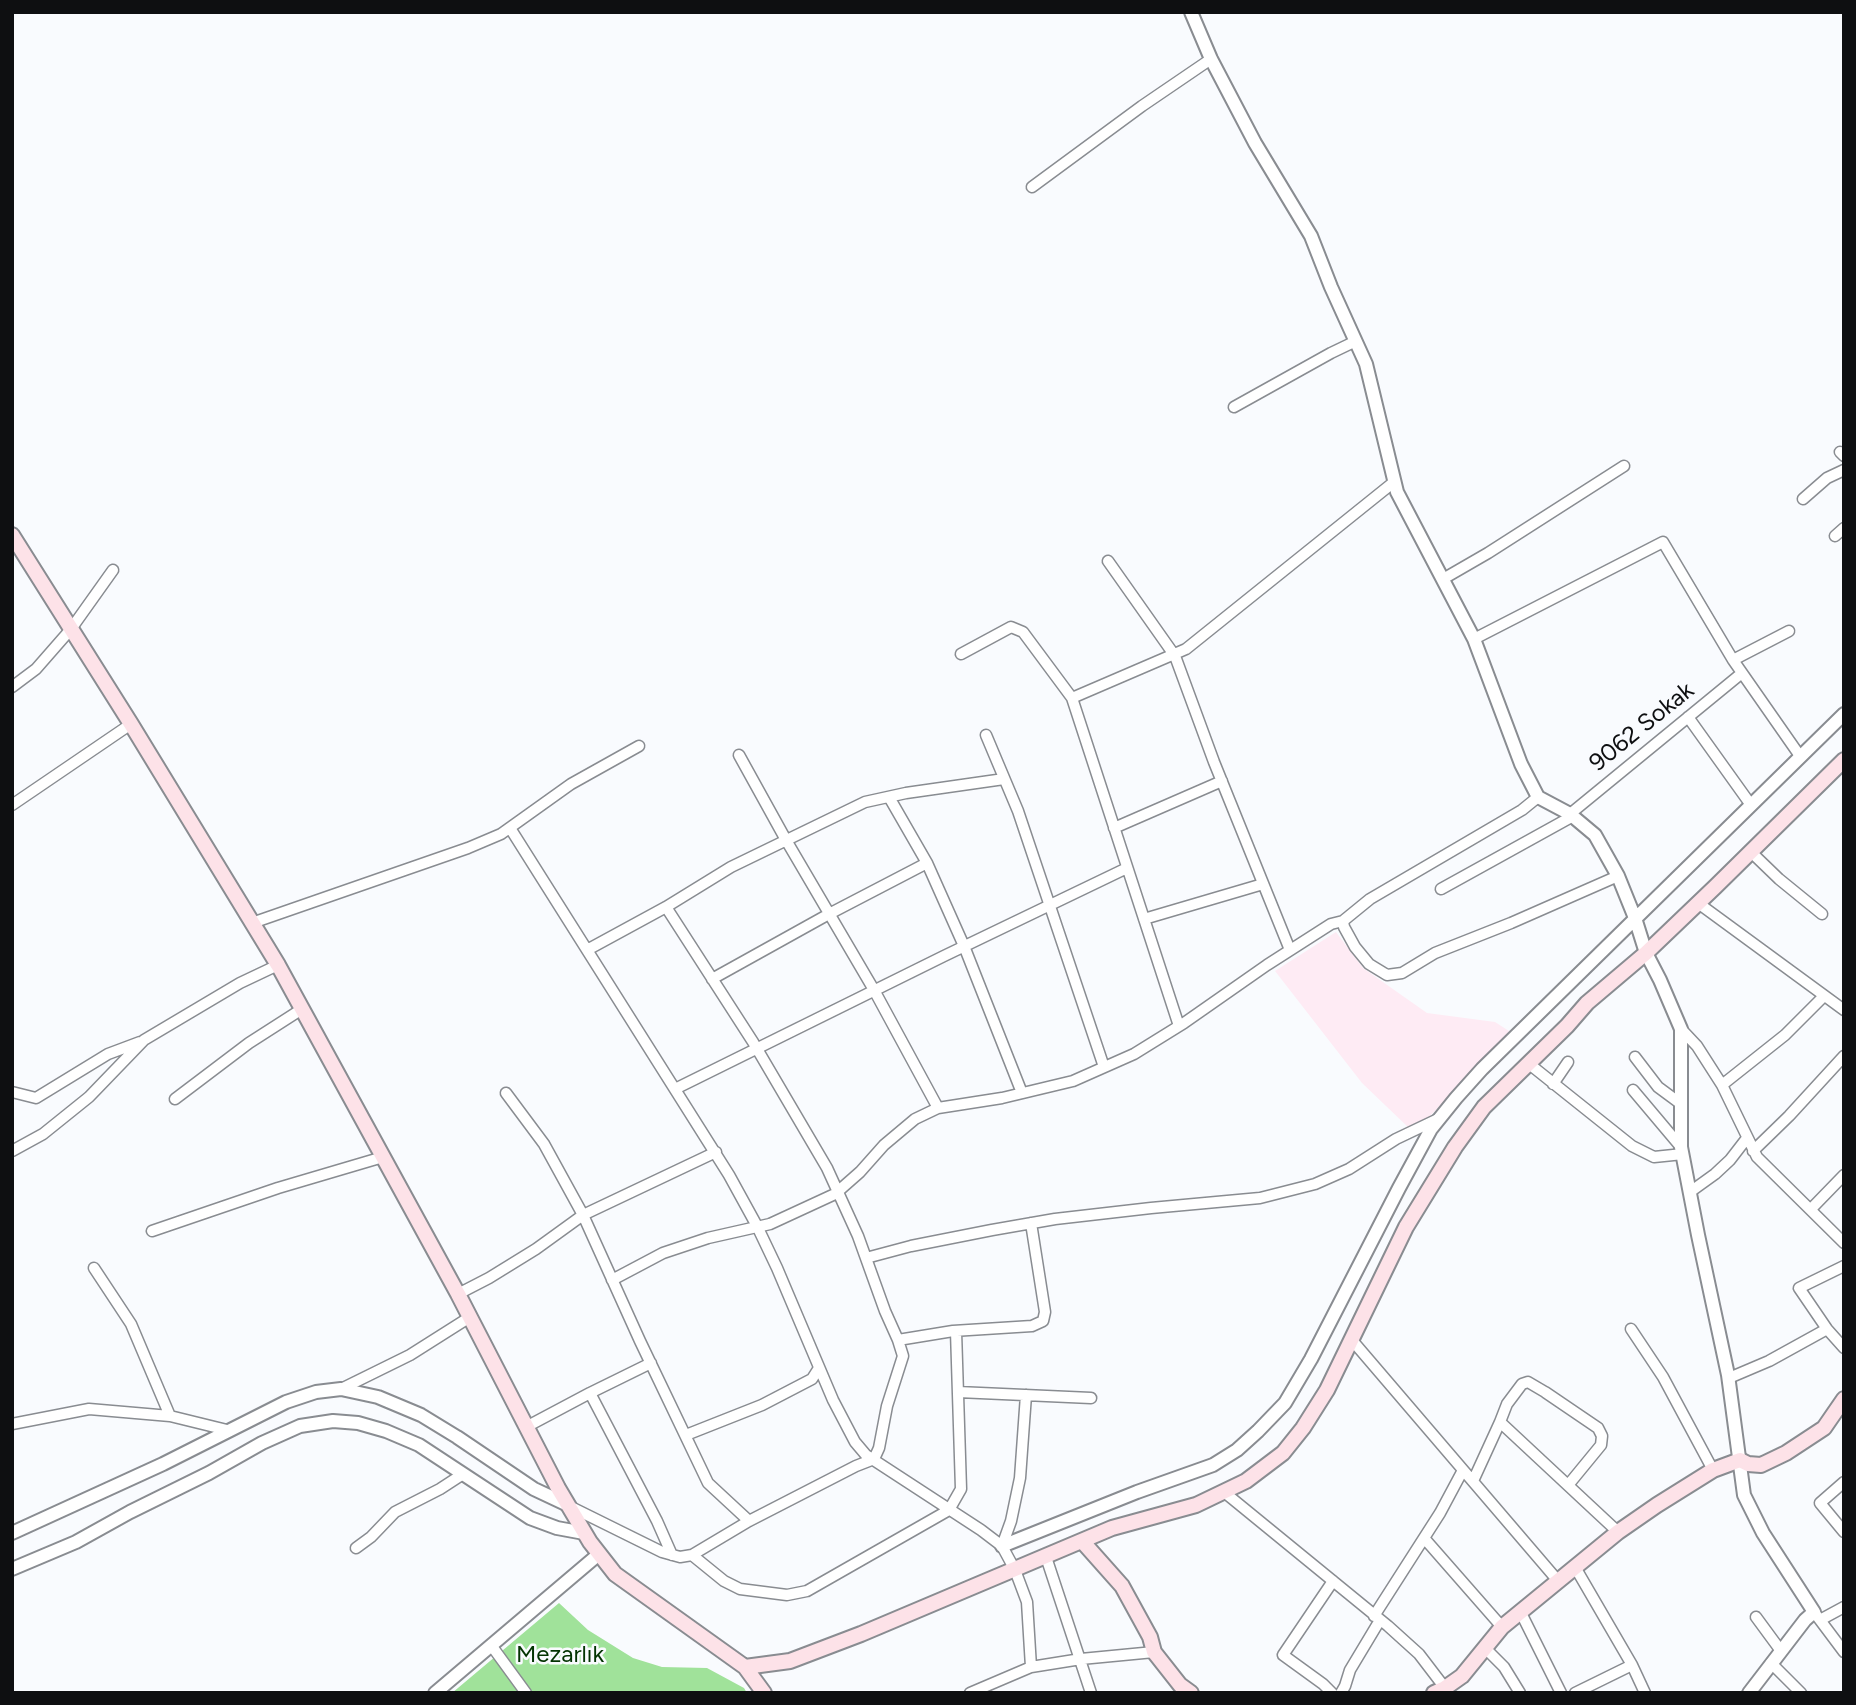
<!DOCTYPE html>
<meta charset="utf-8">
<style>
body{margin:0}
#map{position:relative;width:1856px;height:1705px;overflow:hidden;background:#f9fbfe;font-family:Figtree,sans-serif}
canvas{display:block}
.frame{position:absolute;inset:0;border:14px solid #0e0f11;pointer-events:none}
</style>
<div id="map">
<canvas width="1856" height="1705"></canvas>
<div class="frame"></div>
</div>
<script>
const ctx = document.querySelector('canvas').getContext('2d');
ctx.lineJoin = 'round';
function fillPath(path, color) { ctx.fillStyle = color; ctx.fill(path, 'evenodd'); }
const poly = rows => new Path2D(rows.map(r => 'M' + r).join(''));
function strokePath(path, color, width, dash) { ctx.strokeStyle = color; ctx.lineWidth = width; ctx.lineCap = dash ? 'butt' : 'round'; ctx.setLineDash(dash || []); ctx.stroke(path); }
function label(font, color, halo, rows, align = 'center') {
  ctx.font = font + ' Figtree,sans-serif'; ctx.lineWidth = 5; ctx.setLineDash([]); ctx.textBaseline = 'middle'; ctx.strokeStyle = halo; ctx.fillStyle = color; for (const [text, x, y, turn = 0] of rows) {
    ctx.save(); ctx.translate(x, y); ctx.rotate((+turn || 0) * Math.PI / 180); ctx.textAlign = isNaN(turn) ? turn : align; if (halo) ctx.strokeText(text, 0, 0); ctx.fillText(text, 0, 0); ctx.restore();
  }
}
fillPath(poly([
 [1336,932,1363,968,1427,1013,1495,1022,1509,1031,1502,1041,1427,1119,1410,1129,1362,1083,1275,971]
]), '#feebf4');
fillPath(poly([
 [559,1603,588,1630,633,1658,662,1667,707,1668,744,1688,747,1693,452,1693]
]), '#a0e29a');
const minor = poly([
 [1032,187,1142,106,1211,59],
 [1234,407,1331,353,1356,341],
 [1840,452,1844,456],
 [1803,499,1827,478,1844,470],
 [1835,536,1844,528],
 [1108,561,1175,656,1214,762,1290,950],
 [1443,579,1488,553,1624,466],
 [1474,639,1663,542,1733,660,1800,756],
 [961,654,1011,627,1023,632,1072,698,1179,1026],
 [1733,660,1789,631],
 [12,687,36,669,71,629,113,570],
 [1072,698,1186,649,1394,482],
 [1688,717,1751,805],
 [986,735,1018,811,1104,1067],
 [739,755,786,840,874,990,938,1108],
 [889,797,927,863,964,946,1022,1093],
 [1538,797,1522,810,1370,899,1343,921,1344,927,1355,947,1369,964,1387,975,1402,973,1435,953,1511,923,1618,876],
 [12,805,131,724],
 [1570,814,1742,673],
 [510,828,729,1175,757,1226,777,1268,833,1400,855,1442,866,1455,981,1530,1002,1546,1015,1570,1027,1602,1031,1667],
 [1114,828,1222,781],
 [1751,852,1779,879,1822,914],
 [1441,889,1573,816],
 [1698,903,1844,1010],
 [1144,919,1263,884],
 [252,923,468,848,501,834,571,784,639,746],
 [587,950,666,907,731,867,865,802,906,793,1004,779],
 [712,979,829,914,927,863],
 [1681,1029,1697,1046,1722,1085,1757,1157,1844,1243],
 [1635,1057,1658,1087,1681,1104],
 [1528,1063,1632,1146,1654,1157,1683,1154],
 [1553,1084,1568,1062],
 [1722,1085,1785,1035,1824,996],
 [675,1089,944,956,1127,868],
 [1633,1090,1681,1147],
 [12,1092,36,1098,108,1054,140,1042],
 [506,1093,544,1144,583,1215,640,1341,708,1483,749,1521],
 [175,1099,249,1043,302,1009],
 [12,1151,43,1134,89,1097,144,1040,240,983,278,965],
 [1753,1151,1789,1116,1844,1056],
 [1690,1192,1715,1174,1730,1160,1747,1138],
 [1811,1209,1844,1175],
 [152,1231,278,1188,383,1157],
 [866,1258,911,1246,992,1230,1055,1219,1151,1208,1260,1198,1315,1184,1349,1169,1396,1139,1438,1119],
 [1844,1266,1799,1288,1827,1329,1844,1348],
 [94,1268,131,1324,170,1416],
 [612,1280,663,1253,708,1238,770,1224,835,1194,860,1172,884,1145,915,1119,938,1108,1002,1098,1073,1081,1134,1054,1184,1023,1267,965,1331,924,1343,921],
 [458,1294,489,1278,536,1249,583,1215,716,1152],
 [1631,1329,1663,1377,1713,1470],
 [1351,1339,1559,1582],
 [898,1340,953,1331,1032,1326,1043,1321,1045,1312,1031,1223],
 [1729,1378,1769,1361,1827,1329],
 [341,1389,410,1355,470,1317],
 [958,1392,1091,1398],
 [590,1393,657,1521,672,1555],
 [12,1424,89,1409,170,1416,227,1430],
 [526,1427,590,1393,651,1363],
 [686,1435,762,1405,812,1379,819,1368],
 [1473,1481,1500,1422],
 [1844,1482,1820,1503,1844,1532],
 [1569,1484,1601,1445,1602,1436,1598,1428,1545,1392,1528,1382,1522,1384,1507,1404,1500,1422,1618,1532],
 [1224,1492,1388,1626,1419,1654,1445,1688],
 [569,1506,662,1552,680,1557,692,1555,749,1521,856,1466,874,1459,879,1448,887,1406,903,1356,898,1340,885,1311,858,1236,827,1168,753,1042,666,907],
 [1424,1538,1502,1627],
 [1002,1546,1011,1521,1020,1478,1026,1395],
 [356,1548,371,1537,395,1512,440,1489,463,1474],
 [692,1555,724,1581,740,1589,787,1595,807,1591,949,1510,961,1489,956,1331],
 [1046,1557,1091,1693],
 [1575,1567,1632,1665,1645,1693],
 [1814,1612,1844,1652],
 [1521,1613,1561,1693],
 [1374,1616,1440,1513,1463,1470],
 [1756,1617,1781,1651],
 [1820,1620,1844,1607],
 [491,1645,526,1693],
 [1485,1648,1504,1667,1520,1693],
 [1771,1663,1801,1693],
 [970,1693,1031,1667,1081,1659,1154,1652],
 [1332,1693,1323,1684,1283,1655,1333,1581],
 [1341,1693,1345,1686,1350,1670,1380,1620],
 [1575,1693,1632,1665]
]);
const tertiary = poly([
 [1191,12,1211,59,1255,143,1311,236,1331,287,1366,364,1397,492,1474,639,1521,764,1538,797,1570,814,1595,835,1618,876,1635,918,1646,953,1660,980,1681,1029,1681,1147,1698,1235,1728,1375,1744,1495,1763,1533,1814,1612,1805,1620,1749,1693],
 [12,1533,163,1464,286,1402,316,1392,341,1389,378,1397,421,1415,457,1437,534,1489,568,1505],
 [1002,1546,1137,1492,1213,1465,1237,1450,1258,1431,1285,1403,1311,1359,1399,1188,1431,1129,1456,1098,1482,1069,1844,714],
 [12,1569,76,1542,130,1512,209,1473,262,1443,300,1426,333,1421,358,1423,386,1431,419,1445,530,1518,557,1528,584,1533],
 [435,1693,599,1554]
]);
const secondary = poly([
 [12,535,131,724,278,965,458,1294,558,1488,590,1542,615,1574,745,1667,764,1693],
 [1082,1541,1122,1586,1150,1637,1154,1652,1180,1685,1191,1693],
 [745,1667,790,1661,861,1634,1112,1528,1196,1505,1246,1481,1283,1453,1303,1428,1327,1390,1406,1227,1455,1147,1484,1107,1567,1026,1587,1003,1646,953,1715,887,1844,760],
 [1434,1693,1445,1688,1462,1676,1502,1627,1618,1532,1657,1505,1713,1470,1740,1460,1748,1464,1761,1465,1786,1453,1824,1428,1844,1399]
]);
strokePath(minor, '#898c91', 13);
strokePath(tertiary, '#898c91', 16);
strokePath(secondary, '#898c91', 18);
strokePath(minor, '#fff', 10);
strokePath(tertiary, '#fff', 12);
strokePath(secondary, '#fde2e8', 14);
label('24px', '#0e0f11', '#f9fbfe', [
 ["9062 Sokak",1642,727,-39]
]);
label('24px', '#033402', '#f9fbfe', [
 ["Mezarlık",560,1655]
]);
</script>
